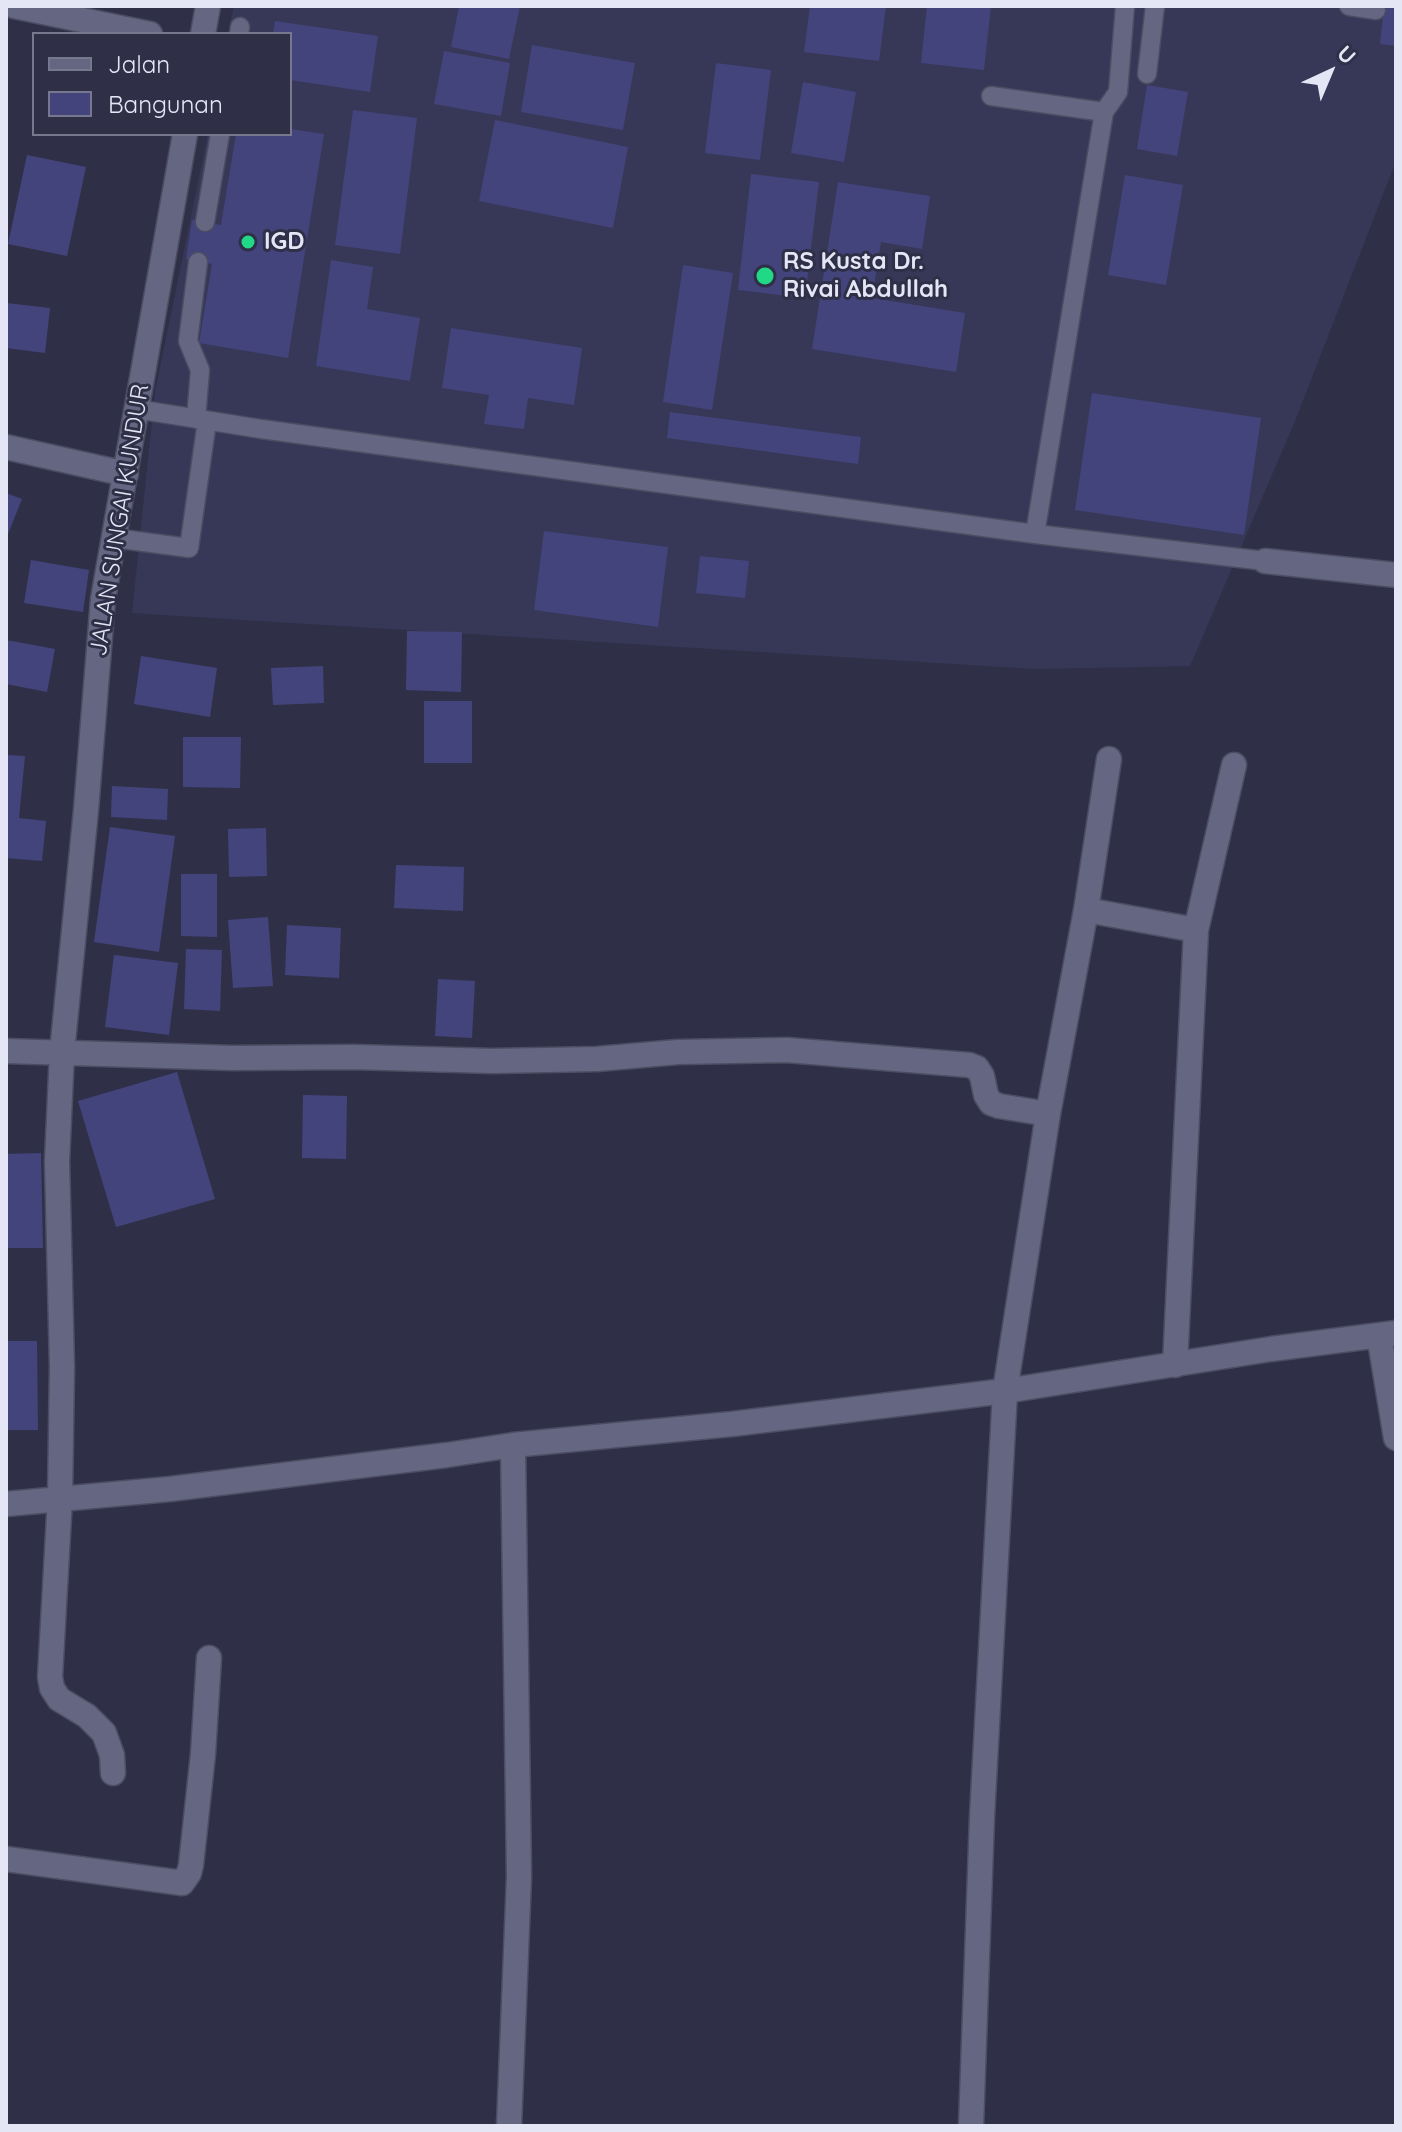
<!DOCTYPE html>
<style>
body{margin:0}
#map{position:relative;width:1402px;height:2132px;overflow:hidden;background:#2f3048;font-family:Quicksand,sans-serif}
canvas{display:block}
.frame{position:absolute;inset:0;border:8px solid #e4e5f5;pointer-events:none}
.legend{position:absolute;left:32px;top:32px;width:260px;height:104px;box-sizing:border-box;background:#2f3048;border:2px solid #77788d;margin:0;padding:10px 14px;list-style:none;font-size:24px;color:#e4e5f5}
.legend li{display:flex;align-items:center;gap:16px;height:40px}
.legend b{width:40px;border:2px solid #77788d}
.north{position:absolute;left:1290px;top:32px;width:80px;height:80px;-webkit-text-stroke:6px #2f3048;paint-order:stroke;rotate:44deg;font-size:22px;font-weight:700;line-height:32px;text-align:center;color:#e4e5f5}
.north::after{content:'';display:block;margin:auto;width:28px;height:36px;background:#e4e5f5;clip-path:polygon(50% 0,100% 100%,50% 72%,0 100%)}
</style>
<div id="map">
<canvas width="1402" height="2132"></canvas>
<div class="frame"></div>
<ul class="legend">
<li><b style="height:10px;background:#656782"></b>Jalan</li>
<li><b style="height:22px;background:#44447c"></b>Bangunan</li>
</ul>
<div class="north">U</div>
</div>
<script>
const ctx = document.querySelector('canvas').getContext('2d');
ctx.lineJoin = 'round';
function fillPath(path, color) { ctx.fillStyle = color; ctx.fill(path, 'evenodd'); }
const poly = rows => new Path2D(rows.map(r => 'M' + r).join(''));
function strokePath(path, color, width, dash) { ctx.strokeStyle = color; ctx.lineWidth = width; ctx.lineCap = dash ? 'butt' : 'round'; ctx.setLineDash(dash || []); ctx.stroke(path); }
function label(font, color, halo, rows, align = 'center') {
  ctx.font = font + ' Quicksand,sans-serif'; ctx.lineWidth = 6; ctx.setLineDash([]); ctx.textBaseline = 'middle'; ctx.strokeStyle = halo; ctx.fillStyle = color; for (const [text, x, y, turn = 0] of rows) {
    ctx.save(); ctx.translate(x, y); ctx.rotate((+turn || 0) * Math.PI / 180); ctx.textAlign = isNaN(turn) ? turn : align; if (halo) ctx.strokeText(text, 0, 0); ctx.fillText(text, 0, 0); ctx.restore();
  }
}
fillPath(poly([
 [234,6,1396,6,1396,161,1295,421,1190,666,1035,669,132,613,155,392,208,134,290,134,290,34,228,34]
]), '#373857');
fillPath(poly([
 [459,6,520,6,509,59,451,47],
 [810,6,886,6,879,61,804,52],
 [927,6,991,6,984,70,921,63],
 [1384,6,1396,6,1396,46,1380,44],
 [275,21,378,36,370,92,290,80,290,34,273,34],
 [532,45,635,63,623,130,521,112],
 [444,51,510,63,501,116,434,104],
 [716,63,771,70,760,160,705,153],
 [803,82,856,92,844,162,791,153],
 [1147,85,1188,92,1177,156,1137,149],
 [353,110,417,118,400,254,335,245],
 [495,120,628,147,613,228,479,201],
 [290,129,324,134,288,358,199,343,212,264,186,259,192,220,221,225,236,134,290,134],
 [27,155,86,167,67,256,8,244],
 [751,174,819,182,805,298,738,290],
 [1125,175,1183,185,1166,285,1108,275],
 [838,182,930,196,922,249,881,242,872,298,965,313,956,372,812,349],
 [331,260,373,267,367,309,420,318,410,381,316,366],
 [683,265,733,273,712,410,663,402],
 [6,303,50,308,45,353,6,348],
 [451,328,582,348,574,405,528,398,524,429,484,424,489,395,442,388],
 [1092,393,1261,418,1244,535,1075,510],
 [670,412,861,437,858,464,667,438],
 [6,493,22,499,6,539],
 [544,531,668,547,658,627,534,610],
 [700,556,749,561,745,598,696,593],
 [31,560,89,570,83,612,24,603],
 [407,631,462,632,461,692,406,690],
 [6,640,55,649,47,692,6,684],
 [141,656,217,668,210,717,134,704],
 [323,666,324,703,273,705,271,668],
 [424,701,472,701,472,763,424,763],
 [183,737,241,737,240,788,183,787],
 [6,755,25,756,19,818,46,821,42,861,6,858],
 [112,786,168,789,167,820,111,817],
 [110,827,175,836,159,952,94,942],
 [266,828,267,876,229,877,228,829],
 [396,865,464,867,463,911,394,908],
 [181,874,217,874,217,937,181,936],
 [268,917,273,986,233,988,228,920],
 [287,925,341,928,339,978,285,975],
 [186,949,222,950,220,1011,184,1009],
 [114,955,178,963,169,1035,105,1027],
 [438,979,475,981,472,1038,435,1036],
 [177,1072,215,1199,116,1227,78,1101],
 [303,1095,347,1096,346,1159,302,1158],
 [41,1153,43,1248,6,1248,6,1154],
 [6,1341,37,1341,38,1430,6,1430]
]), '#44447c');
const lane = poly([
 [1349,6,1376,10],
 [239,34,240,27],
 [1147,74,1155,6],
 [991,96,1104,112],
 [205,222,220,134],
 [136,409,261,429,1035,534,1104,112,1118,92,1125,6],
 [196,419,200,370,188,341,198,262],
 [1035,534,1265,561],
 [114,538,189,548,207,421]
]);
const street = poly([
 [14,6,150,34],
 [203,34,208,6],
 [6,447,126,474],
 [1265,561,1396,575],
 [1086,910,1196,930],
 [6,1051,233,1058,353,1057,492,1061,597,1059,678,1052,787,1050,969,1065,977,1068,982,1076,986,1095,991,1103,999,1106,1048,1114],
 [1379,1335,1396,1438],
 [1175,1365,1196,930,1234,765],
 [6,1504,170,1489,447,1455,513,1445,732,1424,1005,1391,1271,1349,1396,1333],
 [113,1773,112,1755,104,1733,87,1716,59,1699,52,1688,50,1677,60,1498,62,1367,57,1161,62,1052,86,810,103,599,185,134],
 [6,1859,182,1883,189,1873,191,1865,203,1754,209,1658],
 [509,2126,519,1877,513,1445],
 [971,2126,982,1817,1005,1391,1048,1114,1086,910,1109,759]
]);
strokePath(lane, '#4c4d62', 21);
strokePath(street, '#4c4d62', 27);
strokePath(lane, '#656782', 18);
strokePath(street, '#656782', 24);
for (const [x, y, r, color] of [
 [248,242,8,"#21d887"],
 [765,276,10,"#21d887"]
]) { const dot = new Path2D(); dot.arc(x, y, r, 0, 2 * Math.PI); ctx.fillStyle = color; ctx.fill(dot); strokePath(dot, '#2f3048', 3); }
label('bold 24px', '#e4e5f5', '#2f3048', [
 ["IGD",264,242],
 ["RS Kusta Dr.",783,262],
 ["Rivai Abdullah",783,290]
], 'left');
label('24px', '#e4e5f5', '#2f3048', [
 ["JALAN SUNGAI KUNDUR",120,520,-81]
]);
</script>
